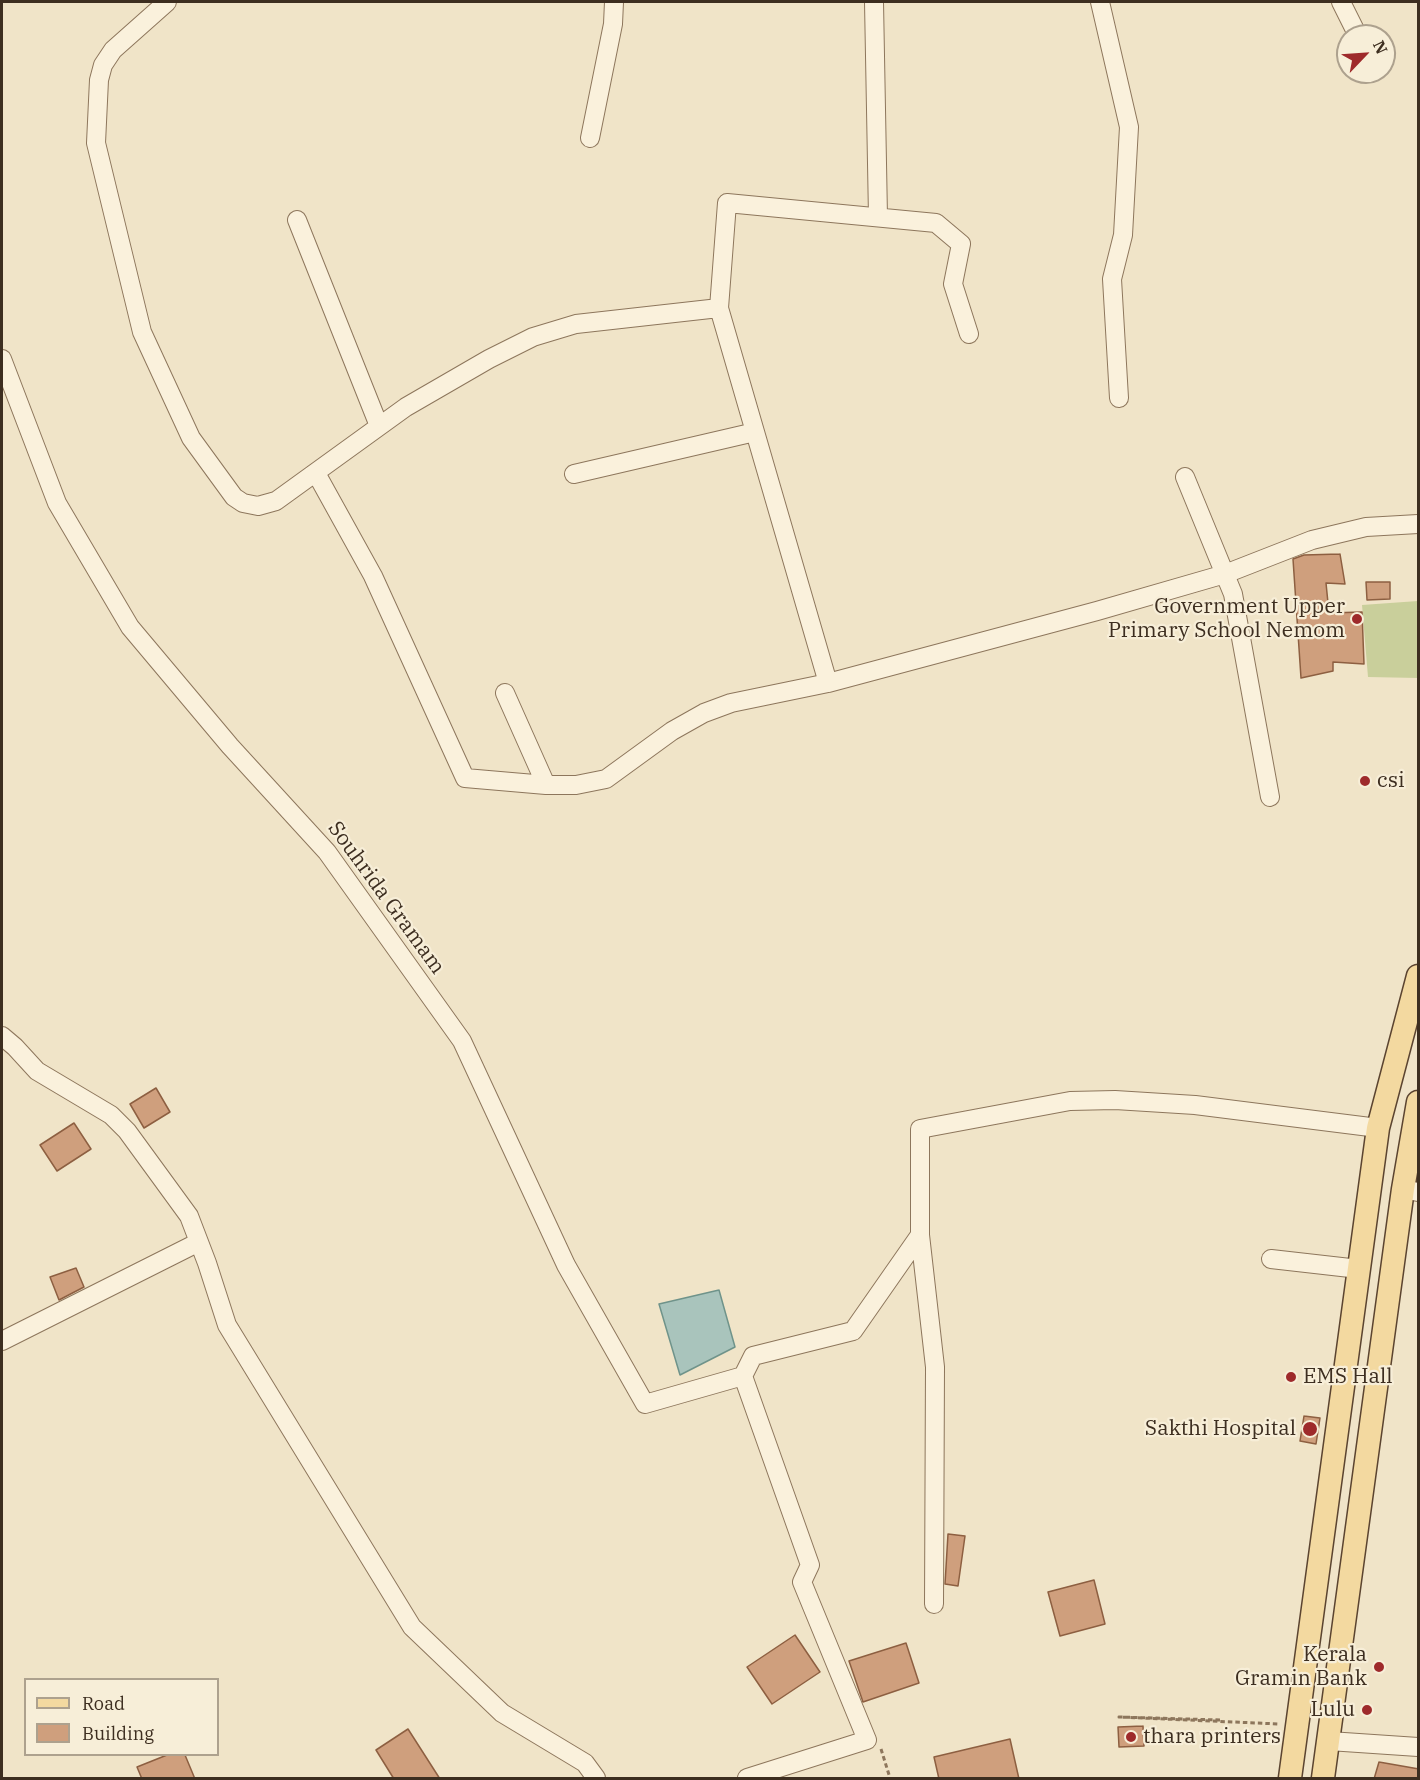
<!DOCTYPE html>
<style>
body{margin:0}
#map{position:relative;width:1420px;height:1780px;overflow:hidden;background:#f0e4c8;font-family:"IBM Plex Serif",serif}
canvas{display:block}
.frame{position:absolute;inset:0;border:3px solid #3d2e20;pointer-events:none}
.legend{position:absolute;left:24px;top:1678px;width:195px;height:78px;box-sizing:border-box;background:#f7eed8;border:2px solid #ada18e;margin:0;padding:8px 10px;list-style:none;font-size:18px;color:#3d2e20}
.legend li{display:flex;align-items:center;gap:12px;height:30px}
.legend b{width:30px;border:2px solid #ada18e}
.north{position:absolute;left:1336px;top:24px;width:60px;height:60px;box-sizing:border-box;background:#f7eed8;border:2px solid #ada18e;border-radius:50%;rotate:65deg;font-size:16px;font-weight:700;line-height:24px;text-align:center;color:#3d2e20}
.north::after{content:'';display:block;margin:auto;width:21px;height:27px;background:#9e2a2b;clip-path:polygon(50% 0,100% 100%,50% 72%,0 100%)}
</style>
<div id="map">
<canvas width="1420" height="1780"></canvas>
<div class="frame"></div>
<ul class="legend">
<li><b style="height:8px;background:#f3d9a0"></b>Road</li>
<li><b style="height:16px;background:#cf9f7d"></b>Building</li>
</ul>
<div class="north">N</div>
</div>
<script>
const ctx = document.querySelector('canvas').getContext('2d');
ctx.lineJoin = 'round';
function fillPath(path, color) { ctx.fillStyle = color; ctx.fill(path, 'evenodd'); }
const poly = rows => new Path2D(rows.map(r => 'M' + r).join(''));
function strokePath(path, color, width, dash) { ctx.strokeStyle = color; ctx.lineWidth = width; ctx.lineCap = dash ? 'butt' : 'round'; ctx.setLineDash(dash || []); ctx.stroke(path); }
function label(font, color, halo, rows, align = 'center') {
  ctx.font = font + ' "IBM Plex Serif",serif'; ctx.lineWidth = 4.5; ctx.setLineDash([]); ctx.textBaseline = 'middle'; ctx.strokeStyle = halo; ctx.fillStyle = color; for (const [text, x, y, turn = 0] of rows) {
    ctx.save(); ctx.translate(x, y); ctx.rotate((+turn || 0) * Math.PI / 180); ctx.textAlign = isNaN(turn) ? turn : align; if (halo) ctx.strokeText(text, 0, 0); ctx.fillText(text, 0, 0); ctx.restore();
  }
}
fillPath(poly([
 [1418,601,1418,678,1368,677,1362,605]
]), '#c9cf9b');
const water = poly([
 [719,1290,735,1347,680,1375,659,1304,719,1290]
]);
fillPath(water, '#a9c4bc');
strokePath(water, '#6f938a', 1.5);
const building = poly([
 [1340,554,1345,584,1326,583,1329,613,1362,612,1364,664,1333,662,1333,671,1301,678,1293,559,1304,555,1340,554],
 [1366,582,1390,582,1390,599,1367,600,1366,582],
 [156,1088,170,1112,144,1128,130,1104,156,1088],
 [74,1123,91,1149,57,1171,40,1145,74,1123],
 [76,1268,84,1287,59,1300,50,1277,76,1268],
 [1304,1416,1320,1418,1316,1444,1300,1441,1304,1416],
 [948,1534,965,1536,958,1586,945,1584,948,1534],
 [1094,1580,1105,1624,1060,1636,1048,1592,1094,1580],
 [795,1635,820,1672,772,1704,747,1667,795,1635],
 [906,1643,919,1683,863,1702,849,1661,906,1643],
 [1143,1726,1144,1746,1119,1747,1118,1727,1143,1726],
 [408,1729,440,1779,394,1779,376,1750,408,1729],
 [1010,1739,1019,1779,939,1779,934,1757,1010,1739],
 [167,1755,185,1755,195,1779,142,1779,137,1767,167,1755],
 [1379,1762,1419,1769,1419,1779,1374,1779,1379,1762]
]);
fillPath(building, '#cf9f7d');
strokePath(building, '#8d5f41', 1.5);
const minor = poly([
 [167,2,113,50,103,65,99,80,96,143,142,332,191,438,234,497,243,503,258,506,276,501,406,407,489,359,533,337,576,324,719,308],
 [874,2,878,217],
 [1100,2,1129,127,1123,235,1112,279,1119,398],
 [1341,2,1358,36],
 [590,138,613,24,614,2],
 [297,220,379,426],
 [2,359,57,503,130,627,230,746,327,852,462,1041,566,1265,645,1404,743,1376],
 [316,473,373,576,465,778,546,785,576,785,606,779,672,731,704,713,731,703,828,683,1097,611,1225,574,1312,540,1366,527,1418,524],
 [574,474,755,432],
 [1185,477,1233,594,1270,797],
 [828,683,719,308,727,203,936,223,961,244,953,284,969,334],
 [505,693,546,785],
 [2,1036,15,1047,37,1071,111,1115,127,1131,189,1216,207,1263,227,1325,412,1627,502,1713,585,1763,596,1778],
 [1403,1189,1418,1192],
 [920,1235,935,1367,934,1604],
 [1271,1259,1359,1269],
 [2,1341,199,1242],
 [1329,1741,1418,1747],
 [747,1778,867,1740,802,1582,810,1565,743,1376,753,1356,853,1331,920,1235,920,1129,1070,1101,1115,1100,1195,1105,1378,1128]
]);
const major = poly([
 [1290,1778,1378,1128,1418,976],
 [1323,1778,1403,1189,1418,1102]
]);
strokePath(minor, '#8d765c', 20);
strokePath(major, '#5b4430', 25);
strokePath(poly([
 [1220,1720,1119,1717,1279,1724],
 [881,1749,890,1778]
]), '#8d765c', 3, [4.5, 3]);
strokePath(minor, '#faf1dc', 18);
strokePath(major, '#f3d9a0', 22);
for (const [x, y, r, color] of [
 [1357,619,6,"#9e2a2b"],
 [1365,781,6,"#9e2a2b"],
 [1291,1377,6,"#9e2a2b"],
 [1310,1429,8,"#9e2a2b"],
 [1379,1667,6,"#9e2a2b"],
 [1367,1710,6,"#9e2a2b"],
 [1131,1737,6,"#9e2a2b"]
]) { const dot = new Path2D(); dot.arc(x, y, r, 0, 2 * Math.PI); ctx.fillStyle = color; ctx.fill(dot); strokePath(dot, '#f7eed8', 2); }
label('21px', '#3d2e20', '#f7eed8', [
 ["Government Upper",1345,607],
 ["Primary School Nemom",1345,631],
 ["csi",1377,781,"left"],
 ["EMS Hall",1303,1377,"left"],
 ["Sakthi Hospital",1296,1429],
 ["Kerala",1367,1655],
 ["Gramin Bank",1367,1679],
 ["Lulu",1355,1710],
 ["thara printers",1143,1737,"left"]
], 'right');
label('21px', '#3d2e20', '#f7eed8', [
 ["Souhrida Gramam",386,898,54]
]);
</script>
